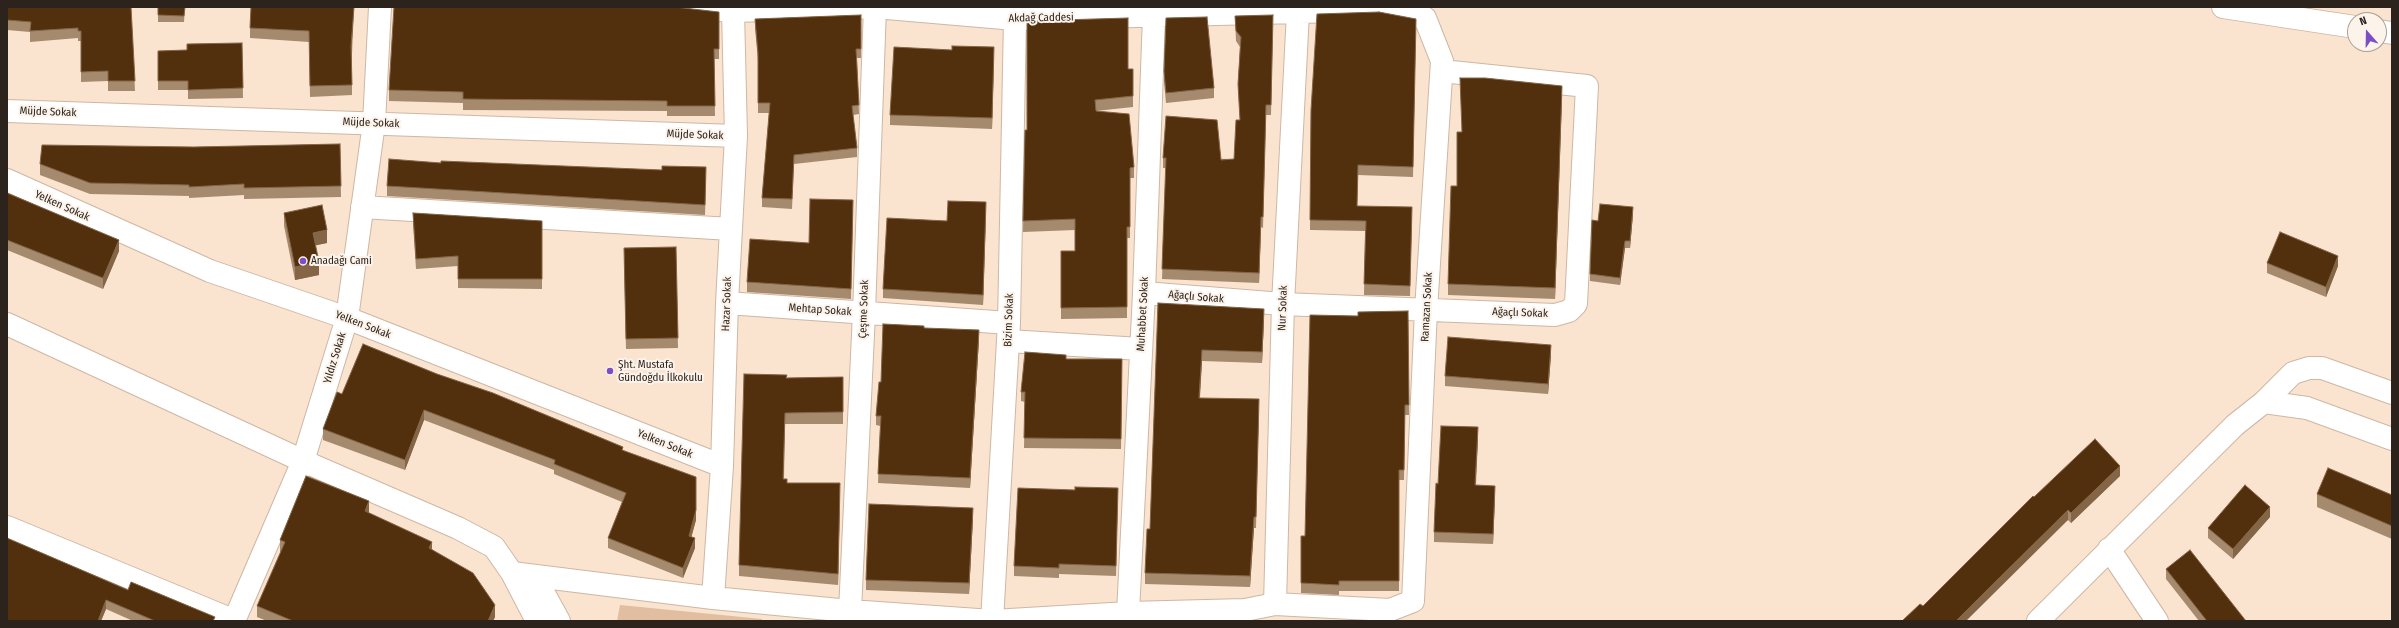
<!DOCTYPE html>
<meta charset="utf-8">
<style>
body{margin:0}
#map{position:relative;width:2399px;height:628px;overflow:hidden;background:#fae3cf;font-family:"Fira Sans Condensed",sans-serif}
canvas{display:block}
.frame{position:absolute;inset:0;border:8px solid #2c231c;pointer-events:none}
.north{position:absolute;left:2347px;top:12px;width:40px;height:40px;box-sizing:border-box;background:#fcf3eb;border:1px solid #a9a098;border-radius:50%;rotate:340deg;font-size:11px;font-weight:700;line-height:16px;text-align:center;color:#2c231c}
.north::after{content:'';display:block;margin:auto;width:14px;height:18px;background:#7a4ec7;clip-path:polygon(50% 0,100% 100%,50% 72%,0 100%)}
</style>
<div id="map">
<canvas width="2399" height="628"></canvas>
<div class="frame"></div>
<div class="north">N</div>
</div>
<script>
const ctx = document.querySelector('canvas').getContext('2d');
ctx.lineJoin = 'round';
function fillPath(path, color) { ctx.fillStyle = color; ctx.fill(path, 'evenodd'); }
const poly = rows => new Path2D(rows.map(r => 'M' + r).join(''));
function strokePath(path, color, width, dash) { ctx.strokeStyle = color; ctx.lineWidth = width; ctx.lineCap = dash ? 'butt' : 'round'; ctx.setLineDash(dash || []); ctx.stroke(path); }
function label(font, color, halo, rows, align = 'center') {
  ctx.font = font + ' "Fira Sans Condensed",sans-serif'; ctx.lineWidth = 4; ctx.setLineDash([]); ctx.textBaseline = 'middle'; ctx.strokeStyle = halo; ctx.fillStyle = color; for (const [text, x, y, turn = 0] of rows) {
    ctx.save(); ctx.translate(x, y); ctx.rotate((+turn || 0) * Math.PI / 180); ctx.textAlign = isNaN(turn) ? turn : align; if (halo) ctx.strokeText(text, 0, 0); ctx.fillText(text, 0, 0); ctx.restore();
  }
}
fillPath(poly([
 [620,605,762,619,762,621,617,621]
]), '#e1be9f');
const minor = poly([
 [681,7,733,11,875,7,1015,19,1380,10,1425,18,1442,61,1426,310,1413,601,1390,610,1275,604,1245,610,1128,613,993,621],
 [2223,7,2355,27],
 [2379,31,2392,33],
 [7,111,736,136],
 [7,180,210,271,347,318,722,466],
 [362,207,731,229],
 [1144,293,1283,304,1555,315,1569,311,1576,304,1587,86,1442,71],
 [727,303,1009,323],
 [7,324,303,461,458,528,494,547,512,573,537,621],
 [1008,341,1141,349],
 [2264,402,2293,373,2309,368,2322,368,2392,393],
 [7,527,235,621],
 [2109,549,2157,621],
 [512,573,713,598,850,611,992,621],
 [518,577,542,590,559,621],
 [713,598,722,466,727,303,736,136,733,11],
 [1275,604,1283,304,1298,12],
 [850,611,864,313,875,7],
 [1128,613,1144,293,1154,15],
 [234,621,303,461,347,318,374,123,380,7],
 [992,621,1009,323,1015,19],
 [2038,621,2235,425,2264,402,2307,408,2392,439]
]);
strokePath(minor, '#ceb7a4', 24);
strokePath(minor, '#fff', 22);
fillPath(poly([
 [7,7,131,7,135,91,108,91,108,81,81,82,81,41,78,41,78,38,30,42,30,32,7,30],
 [158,7,185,7,184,22,158,22],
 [354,7,352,54,352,95,310,97,309,42,250,38,250,28],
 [719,12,719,59,714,59,715,116,667,116,667,111,463,110,463,103,389,101,389,90],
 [861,15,861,58,857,58,859,114,853,115,857,148,857,157,794,164,792,209,762,207,762,198,769,113,758,113,758,61,755,28,755,19],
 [1235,16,1273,25,1271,115,1266,115,1263,228,1261,227,1259,283,1162,279,1166,168,1163,168,1163,158,1234,159,1240,120,1238,84,1240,47,1236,41],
 [1416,19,1413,177,1358,175,1357,206,1412,217,1410,296,1364,295,1365,231,1310,230,1311,110],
 [242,43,243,98,188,99,188,90,158,90,158,51,187,50],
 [994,57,992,129,890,125,890,115],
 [1128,69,1133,69,1133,107,1096,111,1134,167,1134,178,1130,178,1130,238,1127,238,1127,318,1061,319,1061,251,1075,251,1075,230,1023,232,1025,130,1027,130],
 [1164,71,1214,88,1214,98,1166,103,1164,82],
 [1562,96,1555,299,1448,295,1448,284,1462,132],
 [340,144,341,197,244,199,244,195,189,198,189,196,90,194,40,175,40,164,194,147],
 [441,163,706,176,705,215,387,196,387,186],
 [7,193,119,251,103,289,7,250],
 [853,210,851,299,747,292,747,282,809,243],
 [986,212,983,305,883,298,883,289],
 [284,213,327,243,315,245,319,275,295,280,284,226],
 [413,213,542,221,542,289,458,288,458,266,416,269,413,223],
 [1633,214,1630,248,1625,248,1620,285,1590,281,1590,274,1598,221],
 [676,247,678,348,626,349,624,258],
 [2267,263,2338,266,2326,297,2267,273],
 [1158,303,1264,320,1262,363,1202,361,1200,398,1259,410,1256,528,1254,528,1250,587,1145,584,1145,573,1150,529],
 [1408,311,1409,412,1409,415,1405,415,1404,480,1399,480,1399,591,1339,591,1339,595,1301,593,1301,536,1305,536],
 [924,328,979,339,970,488,878,483,880,426,876,425,876,416,881,382],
 [363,344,623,450,696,520,691,537,695,548,683,578,608,548,608,538,622,502,554,474,554,470,424,420,405,470,323,440,323,429,342,394],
 [1551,355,1548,394,1445,386,1445,376],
 [1066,359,1122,359,1121,449,1024,448,1025,402,1021,401,1021,392],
 [843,377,843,424,785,424,784,479,787,483,840,494,838,585,739,576,739,565,786,378],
 [1478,438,1476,485,1495,496,1493,544,1434,542,1434,532],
 [2120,476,2071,523,2068,520,1923,606,2034,497],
 [1118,488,1116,576,1059,574,1059,578,1014,576,1014,566,1075,490],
 [2317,494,2392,495,2392,539,2317,507],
 [369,513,432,549,495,617,493,621,267,621,257,617,257,606,281,552,280,552,280,540],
 [2270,517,2233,559,2208,538,2208,528],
 [973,518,969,594,866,590,866,580],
 [2166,569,2246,621,2199,621,2166,579],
 [128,590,215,621,133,621,106,609,101,621,7,621]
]), '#a68a6e');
fillPath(poly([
 [354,7,351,56,351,46],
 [994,47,994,57,992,129,992,118],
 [1562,86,1562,96,1555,299,1555,288],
 [986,202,986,212,983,305,983,295],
 [1633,207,1633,214,1630,248,1630,241],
 [1261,217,1261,227,1259,283,1259,273],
 [327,230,327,243,313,246,313,233],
 [119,240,119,251,103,289,103,278],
 [1625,241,1625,248,1620,285,1620,278],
 [2338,256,2338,266,2326,297,2326,287],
 [319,262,319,275,295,280,295,267],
 [1264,309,1264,320,1262,363,1262,352],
 [979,330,979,339,970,488,970,478],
 [1551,345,1551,355,1548,394,1548,384],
 [1202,350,1202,361,1199,409,1199,398],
 [424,410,424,420,405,470,405,460],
 [1478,427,1478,438,1475,495,1475,485],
 [2120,466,2120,476,2071,523,2071,513],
 [840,483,840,494,838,585,838,574],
 [1495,486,1495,496,1493,544,1493,534],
 [696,487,696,520,689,546,689,536],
 [369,501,369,512,365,522,365,511],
 [2270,507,2270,517,2233,559,2233,549],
 [973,508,973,518,969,594,969,583],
 [2068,510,2068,520,1966,621,1956,621],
 [1254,517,1254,528,1250,587,1250,576],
 [695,538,695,548,683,578,683,568],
 [432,542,432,553,429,548],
 [106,600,106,609,101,621,98,621],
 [495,605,495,617,493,621,488,621]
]), '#846647');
const building = poly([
 [7,7,131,7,135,81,108,81,108,71,81,72,81,31,78,31,78,28,30,31,31,22,7,20,7,7],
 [158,7,185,7,184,16,158,15,158,7],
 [251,7,354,7,351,46,352,85,310,86,309,31,250,28,251,7],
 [394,7,675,7,719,12,719,49,714,49,715,106,667,106,667,101,463,99,463,92,389,90,394,7],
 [1379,12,1416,19,1413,167,1358,165,1357,206,1412,207,1410,286,1364,284,1366,221,1310,220,1311,110,1317,14,1379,12],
 [861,15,861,49,856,49,859,105,852,106,857,148,794,155,792,199,762,198,770,103,758,103,758,53,755,19,861,15],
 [1273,15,1271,105,1266,105,1263,217,1261,217,1259,273,1162,269,1166,158,1163,158,1166,116,1217,120,1221,160,1234,159,1236,120,1240,120,1238,84,1241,37,1236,31,1235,16,1273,15],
 [1207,17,1214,88,1166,93,1164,71,1166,18,1207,17],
 [1128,18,1128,69,1133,69,1133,96,1095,100,1096,111,1129,114,1134,167,1130,168,1130,227,1127,227,1127,307,1061,308,1061,251,1075,251,1075,219,1023,221,1025,130,1027,130,1027,21,1128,18],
 [242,43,243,88,188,90,188,81,158,81,158,51,187,50,187,44,242,43],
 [952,46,994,47,992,118,890,115,894,47,952,50,952,46],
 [1460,78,1485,78,1562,86,1555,288,1448,284,1451,186,1457,186,1457,132,1462,132,1460,78],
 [340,144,341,186,244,188,244,184,189,187,189,185,90,183,40,164,42,145,194,147,340,144],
 [389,159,441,163,441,161,662,170,662,166,706,167,705,205,387,186,389,159],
 [7,193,119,240,103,278,7,240,7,193],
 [810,199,853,200,851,289,747,282,750,239,809,243,810,199],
 [948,201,986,202,983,295,883,289,887,218,947,221,948,201],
 [1600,204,1633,207,1630,241,1625,241,1620,278,1590,274,1592,220,1598,221,1600,204],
 [322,205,327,230,313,233,319,262,295,267,284,213,322,205],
 [413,213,542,221,542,279,458,279,458,256,416,259,413,213],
 [2280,232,2338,256,2326,287,2267,263,2280,232],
 [676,247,678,338,626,339,624,248,676,247],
 [1158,303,1264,309,1262,352,1202,350,1199,398,1259,399,1256,517,1254,517,1250,576,1145,573,1147,529,1150,529,1158,303],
 [1408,311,1409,405,1405,405,1404,470,1399,470,1399,581,1339,581,1339,585,1301,583,1301,536,1305,536,1310,315,1358,316,1358,312,1408,311],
 [883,324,924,326,924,328,979,330,970,478,878,474,881,416,876,416,879,382,881,382,883,324],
 [1448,337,1551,345,1548,384,1445,376,1448,337],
 [363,344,437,374,493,393,623,447,622,450,696,477,696,510,689,536,695,538,683,568,608,538,626,493,554,464,555,460,424,410,405,460,323,429,337,392,342,394,363,344],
 [1025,352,1066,355,1066,359,1122,359,1121,439,1024,438,1025,392,1021,392,1025,352],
 [744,374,787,375,786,378,843,377,843,412,785,413,783,479,787,479,787,483,840,483,838,574,739,565,744,374],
 [1441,426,1478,427,1475,485,1495,486,1493,534,1434,532,1436,483,1438,484,1441,426],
 [2095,439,2120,466,2071,513,2068,510,1956,621,1902,621,1920,604,1923,606,2033,496,2034,497,2095,439],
 [2328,468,2392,495,2392,526,2317,494,2328,468],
 [306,476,369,501,365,511,432,542,429,548,473,573,495,605,488,621,293,621,257,606,285,542,280,540,306,476],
 [2245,485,2270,507,2233,549,2208,528,2245,485],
 [1075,487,1118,488,1116,566,1059,564,1059,568,1014,566,1018,488,1075,490,1075,487],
 [869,504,973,508,969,583,866,580,869,504],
 [7,538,128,590,131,582,215,617,213,621,155,621,106,600,98,621,7,621,7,538],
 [2190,550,2246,621,2207,621,2166,569,2190,550]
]);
fillPath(building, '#52300d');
strokePath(building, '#846647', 1);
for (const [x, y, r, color] of [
 [303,261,4,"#7a4ec7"],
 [610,371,4,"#7a4ec7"]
]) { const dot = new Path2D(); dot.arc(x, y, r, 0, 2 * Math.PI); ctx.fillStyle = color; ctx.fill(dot); strokePath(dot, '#fcf3eb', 1.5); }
label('11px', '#2c231c', '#fcf3eb', [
 ["Akdağ Caddesi",1041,18,-1],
 ["Müjde Sokak",48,112,2],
 ["Müjde Sokak",371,123,2],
 ["Müjde Sokak",695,135,2],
 ["Yelken Sokak",62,206,24],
 ["Ağaçlı Sokak",1196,297,5],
 ["Hazar Sokak",727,304,-88],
 ["Ramazan Sokak",1427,307,-87],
 ["Nur Sokak",1283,308,-88],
 ["Çeşme Sokak",864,309,-88],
 ["Mehtap Sokak",820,310,4],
 ["Ağaçlı Sokak",1520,313,2],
 ["Muhabbet Sokak",1143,314,-87],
 ["Bizim Sokak",1009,320,-88],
 ["Yelken Sokak",363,325,21],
 ["Yıldız Sokak",335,358,-73],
 ["Yelken Sokak",665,444,22]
]);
label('11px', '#2c231c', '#fcf3eb', [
 ["Anadağı Cami",311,261],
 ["Şht. Mustafa",618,365],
 ["Gündoğdu İlkokulu",618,378]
], 'left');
</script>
